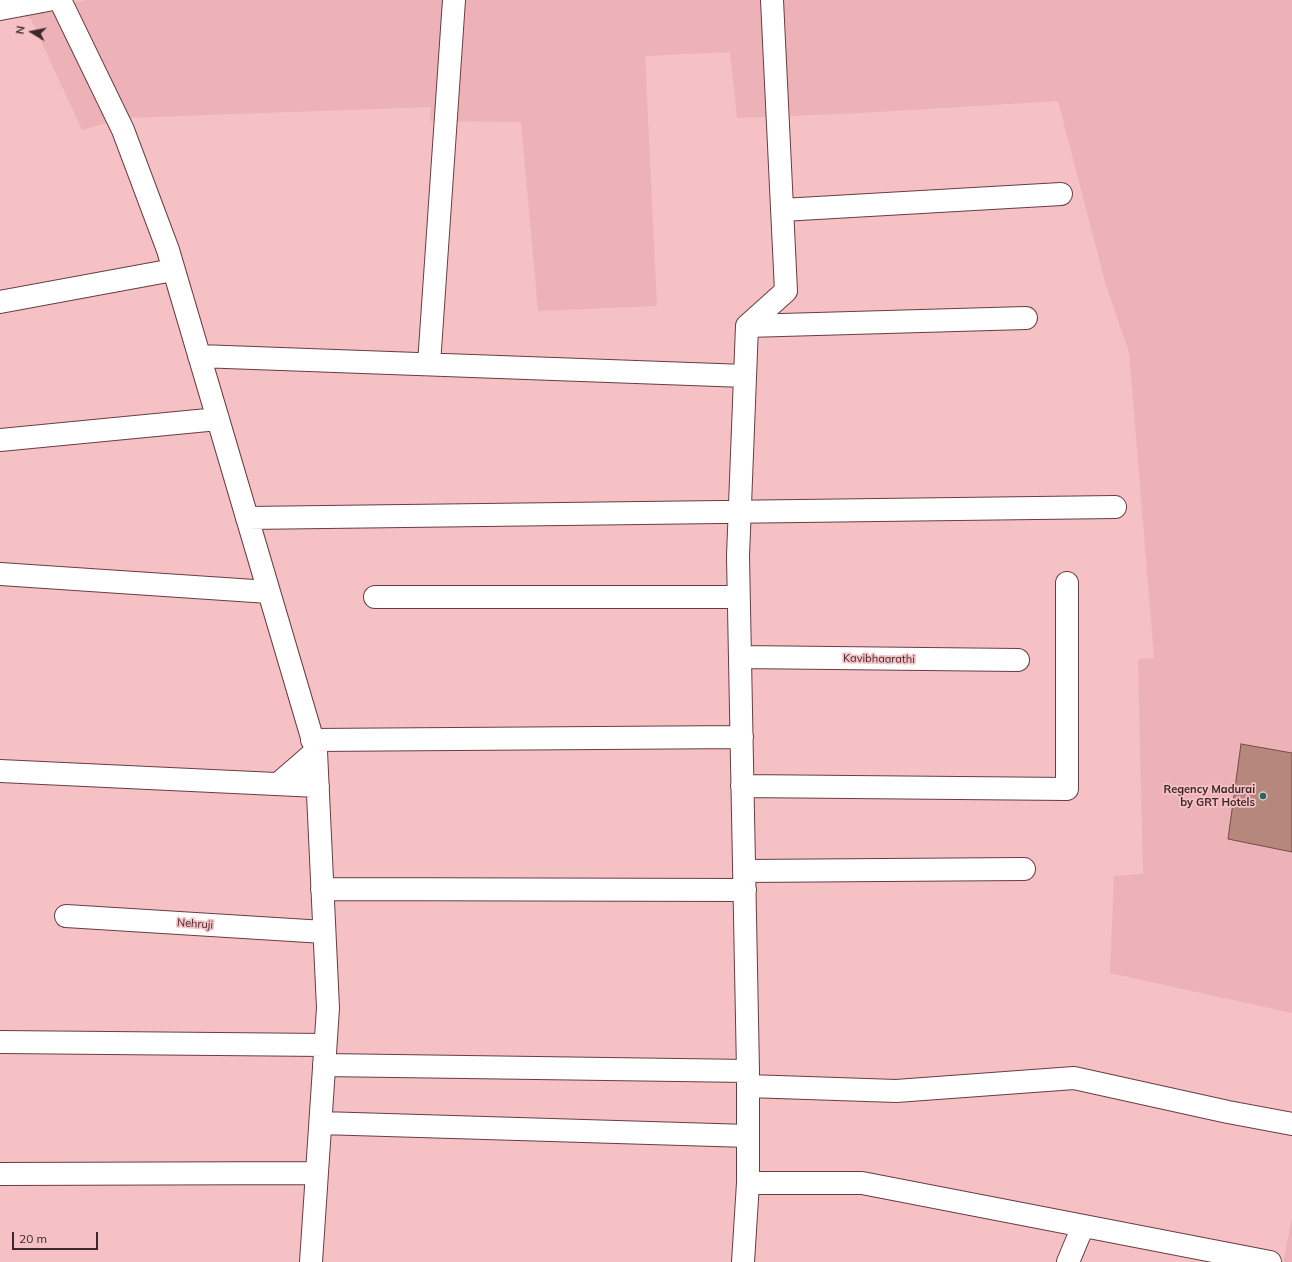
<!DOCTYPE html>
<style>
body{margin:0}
#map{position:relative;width:1292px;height:1262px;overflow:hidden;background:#f5c1c5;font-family:Mulish,sans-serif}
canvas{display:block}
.north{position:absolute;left:12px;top:12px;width:40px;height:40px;-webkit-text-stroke:3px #f5c1c5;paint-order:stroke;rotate:280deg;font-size:11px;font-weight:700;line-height:16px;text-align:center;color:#3d292b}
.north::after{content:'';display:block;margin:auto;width:14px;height:18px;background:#3d292b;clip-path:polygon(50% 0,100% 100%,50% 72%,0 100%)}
.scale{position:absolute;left:12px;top:1232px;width:86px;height:18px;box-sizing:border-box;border:2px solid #3d292b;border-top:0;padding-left:5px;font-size:12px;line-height:14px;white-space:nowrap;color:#3d292b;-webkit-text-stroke:3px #f5c1c5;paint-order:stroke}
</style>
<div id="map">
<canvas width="1292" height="1262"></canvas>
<div class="north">N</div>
<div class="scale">20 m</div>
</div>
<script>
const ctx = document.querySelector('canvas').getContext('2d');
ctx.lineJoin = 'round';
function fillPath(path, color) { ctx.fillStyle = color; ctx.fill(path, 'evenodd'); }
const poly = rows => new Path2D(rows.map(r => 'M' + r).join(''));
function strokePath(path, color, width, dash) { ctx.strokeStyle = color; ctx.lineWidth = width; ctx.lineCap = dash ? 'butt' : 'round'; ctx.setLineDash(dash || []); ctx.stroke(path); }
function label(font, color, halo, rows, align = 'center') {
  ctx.font = font + ' Mulish,sans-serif'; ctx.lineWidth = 3.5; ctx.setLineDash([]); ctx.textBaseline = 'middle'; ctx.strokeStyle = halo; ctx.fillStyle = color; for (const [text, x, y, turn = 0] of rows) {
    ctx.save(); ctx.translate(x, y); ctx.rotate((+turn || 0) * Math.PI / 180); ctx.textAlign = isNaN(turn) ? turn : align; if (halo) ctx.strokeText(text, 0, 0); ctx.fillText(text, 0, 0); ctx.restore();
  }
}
fillPath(poly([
 [87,0,1292,0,1292,1013,1110,973,1114,876,1143,874,1138,659,1154,658,1129,352,1105,282,1058,101,862,113,737,118,730,52,645,56,657,306,538,311,521,122,430,121,431,107,124,118,82,130,31,19,14,13],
 [1292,1218,1292,1262,1283,1262]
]), '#edb2b7');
const building = poly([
 [1241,744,1292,753,1292,852,1228,839,1241,744]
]);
fillPath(building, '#b6877c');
strokePath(building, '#774c43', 1);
const minor = poly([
 [60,0,123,130,168,250,316,751,328,1008,311,1262],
 [0,9,48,0],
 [782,210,1061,194],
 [0,302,173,270],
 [747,326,1026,318],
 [199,356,745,376],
 [429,364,454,0],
 [0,440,218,419],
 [247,518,1115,507],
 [0,574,269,592],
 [375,597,738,597],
 [740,657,1018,660],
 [312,740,742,737],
 [0,771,318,786],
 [278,784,316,751],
 [742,786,1067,789,1067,583],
 [744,871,1024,869],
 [322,889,745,890],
 [66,916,324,932],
 [0,1042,325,1045],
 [324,1065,748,1071,738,556,747,326,786,291,772,0],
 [748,1071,748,1183,862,1183,1270,1262],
 [748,1086,896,1091,1074,1078,1228,1112,1292,1124],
 [321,1123,748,1136],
 [0,1174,317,1173],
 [743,1262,748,1183],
 [1068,1262,1083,1226]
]);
strokePath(minor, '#683d42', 24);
strokePath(minor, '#fff', 22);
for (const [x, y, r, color] of [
 [1263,796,4,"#1e6a68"]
]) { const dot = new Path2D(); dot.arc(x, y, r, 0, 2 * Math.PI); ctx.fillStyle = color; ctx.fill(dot); strokePath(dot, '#f5c1c5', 1.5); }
label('11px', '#3d292b', '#f5c1c5', [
 ["Kavibhaarathi",879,659,1],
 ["Nehruji",195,924,4]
]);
label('bold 11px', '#3d292b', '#f5c1c5', [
 ["Regency Madurai",1255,790],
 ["by GRT Hotels",1255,803]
], 'right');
</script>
